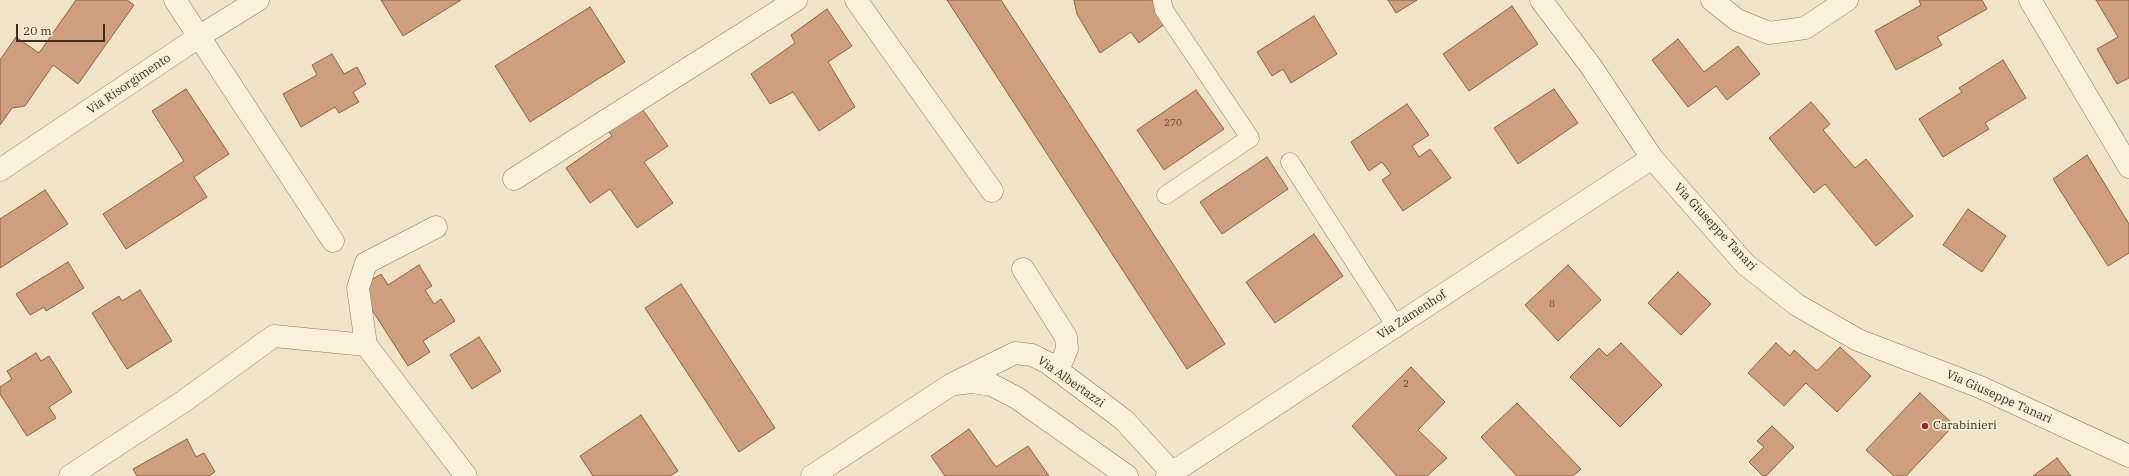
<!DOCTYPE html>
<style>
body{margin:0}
#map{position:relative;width:2129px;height:476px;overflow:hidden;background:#f0e4c8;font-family:"IBM Plex Serif",serif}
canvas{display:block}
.scale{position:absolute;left:16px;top:24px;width:89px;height:18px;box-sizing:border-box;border:2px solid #3d2e20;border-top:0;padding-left:5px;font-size:12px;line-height:14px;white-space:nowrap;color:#3d2e20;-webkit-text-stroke:3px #f7eed8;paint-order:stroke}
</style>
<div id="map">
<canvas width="2129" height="476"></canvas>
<div class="scale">20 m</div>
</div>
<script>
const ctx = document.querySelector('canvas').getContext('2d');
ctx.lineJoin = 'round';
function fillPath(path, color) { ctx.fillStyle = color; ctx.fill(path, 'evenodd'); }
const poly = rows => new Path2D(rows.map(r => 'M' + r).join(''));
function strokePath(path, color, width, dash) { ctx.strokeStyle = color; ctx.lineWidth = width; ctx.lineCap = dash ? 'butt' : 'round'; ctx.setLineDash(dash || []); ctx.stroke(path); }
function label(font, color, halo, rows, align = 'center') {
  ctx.font = font + ' "IBM Plex Serif",serif'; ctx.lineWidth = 3.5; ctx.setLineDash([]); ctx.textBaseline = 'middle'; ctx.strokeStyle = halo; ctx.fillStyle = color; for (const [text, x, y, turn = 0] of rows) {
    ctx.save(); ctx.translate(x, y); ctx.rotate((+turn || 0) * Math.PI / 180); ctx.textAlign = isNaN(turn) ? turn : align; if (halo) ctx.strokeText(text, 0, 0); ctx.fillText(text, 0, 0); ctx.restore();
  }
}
const building = poly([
 [76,0,127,0,134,5,78,84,53,65,25,106,12,108,0,125,0,60,16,37,39,53,76,0],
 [381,0,461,0,403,36,381,0],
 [947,0,1001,0,1225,344,1187,369,947,0],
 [1074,0,1152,0,1166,23,1139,43,1131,32,1100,53,1077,14,1074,0],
 [1388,0,1417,0,1396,13,1388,0],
 [1919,0,1982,0,1987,9,1937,37,1942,45,1896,70,1875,31,1921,5,1919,0],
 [2096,0,2129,0,2129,78,2117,84,2097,49,2118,37,2096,0],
 [1512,6,1538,44,1469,91,1443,54,1512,6],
 [590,7,625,62,530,122,495,66,590,7],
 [827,9,852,46,828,62,855,107,819,131,793,92,770,104,751,74,795,43,791,35,827,9],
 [1314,16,1337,54,1291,83,1283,69,1272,76,1257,52,1314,16],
 [1678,39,1704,72,1738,46,1760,74,1727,100,1716,86,1688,107,1652,60,1678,39],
 [332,54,344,74,357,67,366,84,353,92,359,102,339,113,335,107,301,127,283,94,317,75,312,65,332,54],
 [2003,60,2026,98,1985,123,1989,129,1943,157,1919,119,1962,92,1959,88,2003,60],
 [186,89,229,154,194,177,207,197,126,249,103,214,184,161,152,111,186,89],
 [1554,89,1578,123,1518,164,1494,128,1554,89],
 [1196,90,1224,129,1164,170,1137,130,1196,90],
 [1811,102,1830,124,1823,130,1855,168,1866,159,1913,216,1876,246,1825,184,1814,193,1769,138,1811,102],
 [1407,104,1429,135,1412,146,1419,157,1430,149,1451,178,1403,211,1382,180,1391,174,1382,162,1369,171,1351,142,1407,104],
 [641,107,668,146,644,162,673,203,637,228,610,189,590,203,566,168,612,136,608,130,641,107],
 [2087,155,2129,224,2129,253,2108,266,2053,179,2087,155],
 [1267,157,1288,189,1222,234,1200,202,1267,157],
 [45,190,68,224,0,268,0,219,45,190],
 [1968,209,2006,236,1982,272,1943,245,1968,209],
 [1314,234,1343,276,1275,323,1246,282,1314,234],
 [68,262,84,288,46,311,44,307,30,315,16,294,68,262],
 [419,265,432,286,425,290,434,304,441,299,455,321,423,341,430,352,408,366,358,288,381,274,388,285,419,265],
 [1568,265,1601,300,1558,341,1525,305,1568,265],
 [1678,272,1711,304,1681,335,1648,303,1678,272],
 [681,284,775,428,739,452,645,308,681,284],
 [140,290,172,341,127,369,92,313,119,296,122,301,140,290],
 [479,337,501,371,472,389,450,355,479,337],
 [1621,343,1662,385,1620,427,1570,377,1599,348,1607,356,1621,343],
 [1776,343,1790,356,1794,350,1817,371,1840,347,1871,376,1837,412,1806,383,1784,406,1748,373,1776,343],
 [36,353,41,361,49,356,72,392,49,407,56,418,27,436,0,394,0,387,12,379,7,371,36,353],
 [1411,367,1445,402,1418,430,1447,458,1427,476,1397,476,1352,426,1411,367],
 [1920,393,1954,425,1906,476,1894,476,1866,450,1920,393],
 [1517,403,1581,469,1573,476,1517,476,1481,437,1517,403],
 [641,415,678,471,670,476,593,476,580,456,641,415],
 [1772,426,1794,447,1766,476,1763,476,1749,462,1764,447,1757,441,1772,426],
 [969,429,996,467,1028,446,1049,476,945,476,931,456,969,429],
 [187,439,196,457,204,453,215,472,209,476,137,476,133,469,187,439],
 [2057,458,2071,476,2033,476,2057,458]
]);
fillPath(building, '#cf9f7d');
strokePath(building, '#8d5f41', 1);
const lane = poly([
 [1162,0,1164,10,1250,138,1166,195],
 [1290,162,1396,326]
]);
const street = poly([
 [175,0,333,241],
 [856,0,992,191],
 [1541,0,1590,65,1652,158,1745,264,1797,305,1858,340,1980,387,2129,456],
 [1712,0,1737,20,1769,33,1805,28,1847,0],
 [2030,0,2129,167],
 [0,170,200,36,258,0],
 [514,179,796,0],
 [1023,269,1066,337,1067,349,1058,370],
 [366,345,358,288,366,263,436,227],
 [955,384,972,382,992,385,1017,398,1127,476],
 [70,476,184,401,274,336,366,345,466,476],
 [812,476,952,384,1015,353,1032,355,1048,363,1124,420,1175,476],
 [1167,476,1652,158]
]);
strokePath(lane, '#8d765c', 19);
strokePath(street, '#8d765c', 23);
strokePath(lane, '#faf1dc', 18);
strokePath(street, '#faf1dc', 22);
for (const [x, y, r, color] of [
 [1925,426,4,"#9e2a2b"]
]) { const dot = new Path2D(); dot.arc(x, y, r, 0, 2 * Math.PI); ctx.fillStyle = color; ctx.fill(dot); strokePath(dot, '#f7eed8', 1.5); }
label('10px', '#624a37', null, [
 ["270",1173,123],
 ["8",1552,304],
 ["2",1406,384]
]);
label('12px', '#3d2e20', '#f7eed8', [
 ["Via Risorgimento",129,84,-34],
 ["Via Giuseppe Tanari",1715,227,47],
 ["Via Zamenhof",1412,315,-33],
 ["Via Albertazzi",1071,382,35],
 ["Via Giuseppe Tanari",1999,397,24]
]);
label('12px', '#3d2e20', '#f7eed8', [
 ["Carabinieri",1933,426]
], 'left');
</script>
